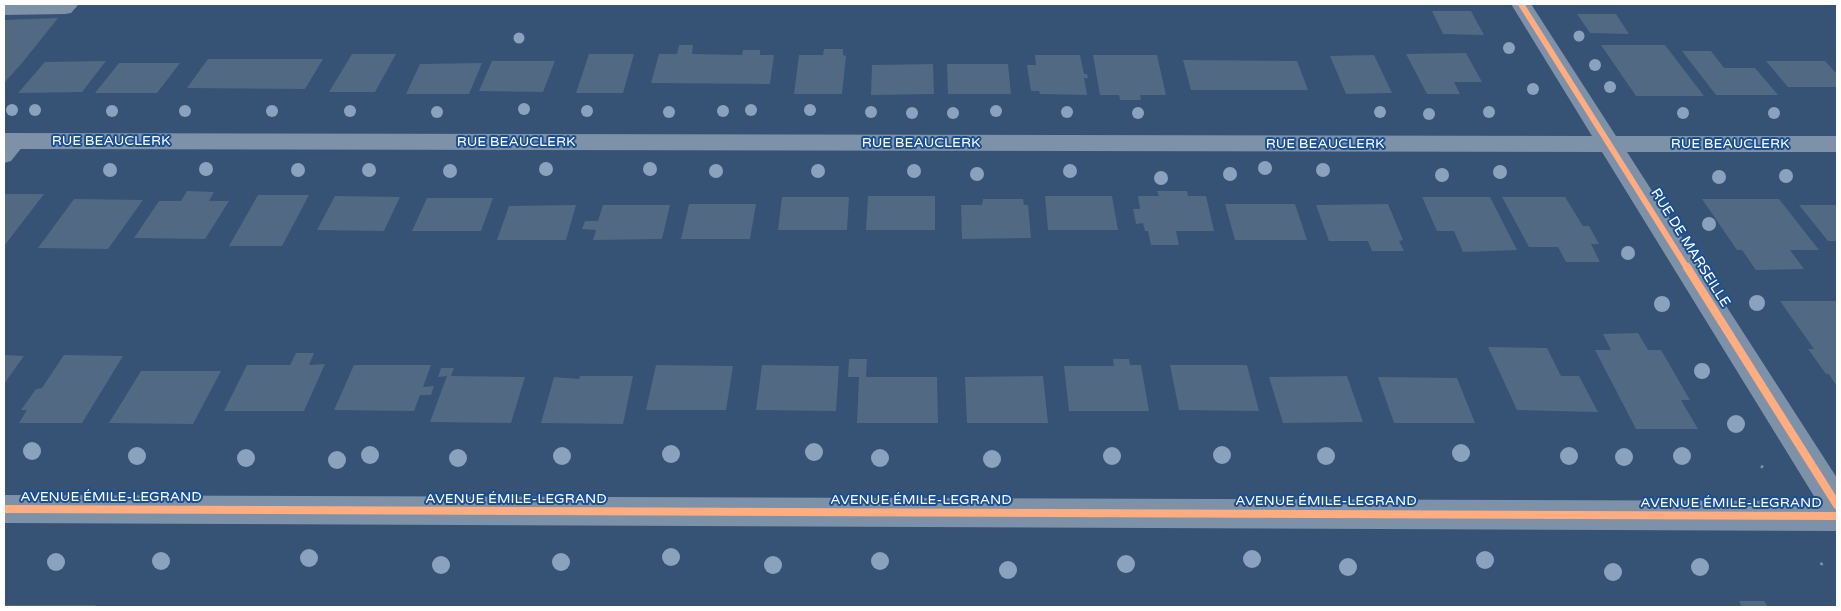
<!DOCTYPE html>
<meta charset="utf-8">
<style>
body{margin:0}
#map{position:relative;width:1841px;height:611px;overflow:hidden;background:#365274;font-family:"Varela Round",sans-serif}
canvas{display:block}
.frame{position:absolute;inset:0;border:5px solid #fff;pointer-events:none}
</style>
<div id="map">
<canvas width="1841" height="611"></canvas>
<div class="frame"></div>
</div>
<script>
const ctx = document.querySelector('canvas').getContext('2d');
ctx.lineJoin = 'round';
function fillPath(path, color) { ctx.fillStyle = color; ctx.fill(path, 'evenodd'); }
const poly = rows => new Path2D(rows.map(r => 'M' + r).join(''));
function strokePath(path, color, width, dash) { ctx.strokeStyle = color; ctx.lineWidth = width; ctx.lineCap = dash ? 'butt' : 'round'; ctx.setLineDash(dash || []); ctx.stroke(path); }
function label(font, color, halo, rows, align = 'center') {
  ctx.font = font + ' "Varela Round",sans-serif'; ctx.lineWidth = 4; ctx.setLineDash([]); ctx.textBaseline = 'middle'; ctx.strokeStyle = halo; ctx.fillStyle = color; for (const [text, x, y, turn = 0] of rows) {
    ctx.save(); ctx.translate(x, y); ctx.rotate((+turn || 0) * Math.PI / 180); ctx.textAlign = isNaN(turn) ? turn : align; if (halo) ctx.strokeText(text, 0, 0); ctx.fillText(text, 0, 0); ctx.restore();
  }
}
fillPath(poly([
 [1432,11,1471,11,1484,35,1443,34],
 [1577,14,1616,14,1629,34,1590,33],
 [58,18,22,63,4,83,4,20],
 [679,45,693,45,692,54,742,55,743,50,760,50,760,55,774,55,770,84,651,83,659,54,677,54],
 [1601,45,1665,45,1704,96,1636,96],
 [824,49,843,49,843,55,846,56,842,94,794,94,799,55,823,55],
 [1682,51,1711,51,1724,68,1755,68,1778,95,1716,95],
 [1466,53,1482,82,1454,82,1460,94,1427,94,1406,54],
 [352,54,396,54,375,92,329,92],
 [589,54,634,54,623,93,576,93],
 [1035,55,1080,55,1084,74,1087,74,1088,78,1084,78,1087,95,1040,94,1039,91,1031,91,1027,65,1036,65],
 [1093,55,1157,55,1166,95,1140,95,1141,100,1120,100,1119,95,1100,95],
 [1374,55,1392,93,1346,94,1330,56],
 [208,59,323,59,305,89,187,88],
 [1183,60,1297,61,1308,90,1191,90],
 [106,61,82,92,18,93,45,62],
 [492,61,555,61,543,92,479,91],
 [1766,61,1825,61,1837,74,1837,87,1788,87],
 [119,63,180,63,157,93,95,93],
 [482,63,469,94,406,94,420,64],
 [933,64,934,94,871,95,872,65],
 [947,64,1008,64,1011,94,948,94],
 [187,191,214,192,209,201,229,201,205,239,134,238,159,201,181,201],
 [1157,191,1187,191,1188,196,1206,196,1214,231,1176,231,1179,245,1151,245,1148,231,1145,231,1143,223,1136,224,1133,209,1140,209,1138,196,1159,196],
 [4,194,44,194,4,246],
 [258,195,309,195,282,246,229,246],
 [335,196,400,197,384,231,317,230],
 [868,196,935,196,935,230,866,230],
 [1045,196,1112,196,1118,230,1048,230],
 [782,197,849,197,847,230,778,230],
 [1422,197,1490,197,1517,250,1463,252,1454,231,1437,231],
 [1502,197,1565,197,1583,226,1589,226,1599,244,1591,244,1600,262,1566,262,1558,247,1529,247],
 [427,198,493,198,481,231,412,231],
 [74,199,143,200,108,249,38,248],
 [983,199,1023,199,1024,205,1028,205,1031,238,962,239,961,205,982,205],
 [1702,199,1779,199,1819,250,1790,250,1804,269,1756,270,1742,250,1737,250],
 [689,204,756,204,750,239,681,239],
 [1225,204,1295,204,1307,240,1235,240],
 [1388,204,1403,240,1399,241,1404,251,1372,251,1368,241,1329,241,1316,205],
 [576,205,566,240,497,240,509,206],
 [603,205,670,205,662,239,593,240,596,230,582,229,585,221,598,221],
 [1799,205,1837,205,1837,241,1828,241],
 [1780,301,1837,301,1837,387,1829,374,1826,374,1808,349,1814,349],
 [1638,333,1648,350,1661,350,1690,400,1681,400,1698,429,1636,429,1595,350,1611,350,1603,334],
 [1488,347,1547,348,1561,376,1579,376,1598,412,1517,410],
 [296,353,314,353,309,365,325,364,304,411,224,411,247,365,290,365],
 [4,355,24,356,4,384],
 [64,355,123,356,82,423,19,423,27,410,21,410,36,389,42,388],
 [849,359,867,359,866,377,937,377,938,423,857,423,859,377,848,377],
 [1113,359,1129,359,1130,365,1141,365,1149,411,1069,411,1064,366,1114,366],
 [354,365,431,365,423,387,434,386,431,395,420,395,414,411,334,410],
 [656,365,733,366,726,410,646,410],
 [762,365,839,366,836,411,756,410],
 [1170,365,1247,365,1259,411,1179,410],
 [441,368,454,368,451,376,525,377,511,423,430,422,447,376,438,377],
 [141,371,221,371,193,424,109,423],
 [580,376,633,376,623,424,541,423,554,377,579,379],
 [1043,376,1048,423,967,423,965,377],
 [1347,376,1363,422,1283,423,1269,377],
 [1378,377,1457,378,1475,423,1394,423],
 [1739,601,1764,601,1768,607,1742,607],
 [4,605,96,605,94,607,4,607]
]), '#526984');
strokePath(poly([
 [1761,466,1765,469],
 [1821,565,1823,561]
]), '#7d92a8', 3, [2.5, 4.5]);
fillPath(poly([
 [79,4,71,13,65,14,4,15,4,5,79,4],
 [17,134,24,136,27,141,11,161,4,163,4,144,10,136,17,134]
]), '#7d92a8');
fillPath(poly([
 [1511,4,1531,4,1616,136,1837,136,1837,152,1627,152,1837,478,1837,531,4,523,4,495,1817,501,1602,152,4,149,4,133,1592,136,1511,4]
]), '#7d92a8');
strokePath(poly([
 [1521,4,1687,268]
]), '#ffac80', 6);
strokePath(poly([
 [1687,267,1837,505],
 [4,509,1837,516]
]), '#ffac80', 8);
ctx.fillStyle = '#8aa2be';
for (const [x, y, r] of [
 [1579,36,5.5],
 [519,38,5.5],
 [1509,48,6],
 [1595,65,6],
 [1610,87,6],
 [1533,89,6],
 [524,109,6],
 [12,110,6],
 [35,110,6],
 [751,110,6],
 [810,110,6],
 [112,111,6],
 [185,111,6],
 [272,111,6],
 [350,111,6],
 [587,111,6],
 [723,111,6],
 [996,111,6],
 [437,112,6],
 [669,112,6],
 [871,112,6],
 [1067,112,6],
 [1380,112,6],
 [1489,112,6],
 [912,113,6],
 [953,113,6],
 [1138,113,6],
 [1683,113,6],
 [1774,113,6],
 [1429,114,6],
 [1265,168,7],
 [206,169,7],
 [546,169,7],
 [650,169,7],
 [110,170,7],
 [298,170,7],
 [369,170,7],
 [1323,170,7],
 [450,171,7],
 [716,171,7],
 [818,171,7],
 [914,171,7],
 [1070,171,7],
 [1500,172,7],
 [977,174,7],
 [1230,174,7],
 [1442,175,7],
 [1786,176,7],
 [1719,177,7],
 [1161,178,7],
 [1709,224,7],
 [1628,253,7],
 [1757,303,8],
 [1662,304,8],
 [1702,371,8],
 [1736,424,9],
 [32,451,9],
 [814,452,9],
 [1461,453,9],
 [671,454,9],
 [370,455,9],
 [1222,455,9],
 [137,456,9],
 [562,456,9],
 [1112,456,9],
 [1326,456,9],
 [1569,456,9],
 [1682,456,9],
 [1624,457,9],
 [246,458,9],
 [458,458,9],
 [880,458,9],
 [992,459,9],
 [337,460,9],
 [671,557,9],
 [309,558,9],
 [1252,559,9],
 [1485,560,9],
 [161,561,9],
 [880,561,9],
 [56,562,9],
 [561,562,9],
 [1126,564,9],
 [441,565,9],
 [773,565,9],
 [1348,567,9],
 [1700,567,9],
 [1008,570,9],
 [1613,572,9]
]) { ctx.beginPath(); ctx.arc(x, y, r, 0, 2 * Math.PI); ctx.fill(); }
label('14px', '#fff', '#1b4f8f', [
 ["RUE BEAUCLERK",111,141],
 ["RUE BEAUCLERK",516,142],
 ["RUE BEAUCLERK",921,143],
 ["RUE BEAUCLERK",1325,144],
 ["RUE BEAUCLERK",1730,144],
 ["RUE DE MARSEILLE",1690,248,58],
 ["AVENUE ÉMILE-LEGRAND",111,497],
 ["AVENUE ÉMILE-LEGRAND",516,499],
 ["AVENUE ÉMILE-LEGRAND",921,500],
 ["AVENUE ÉMILE-LEGRAND",1326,501],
 ["AVENUE ÉMILE-LEGRAND",1731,503]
]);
</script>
